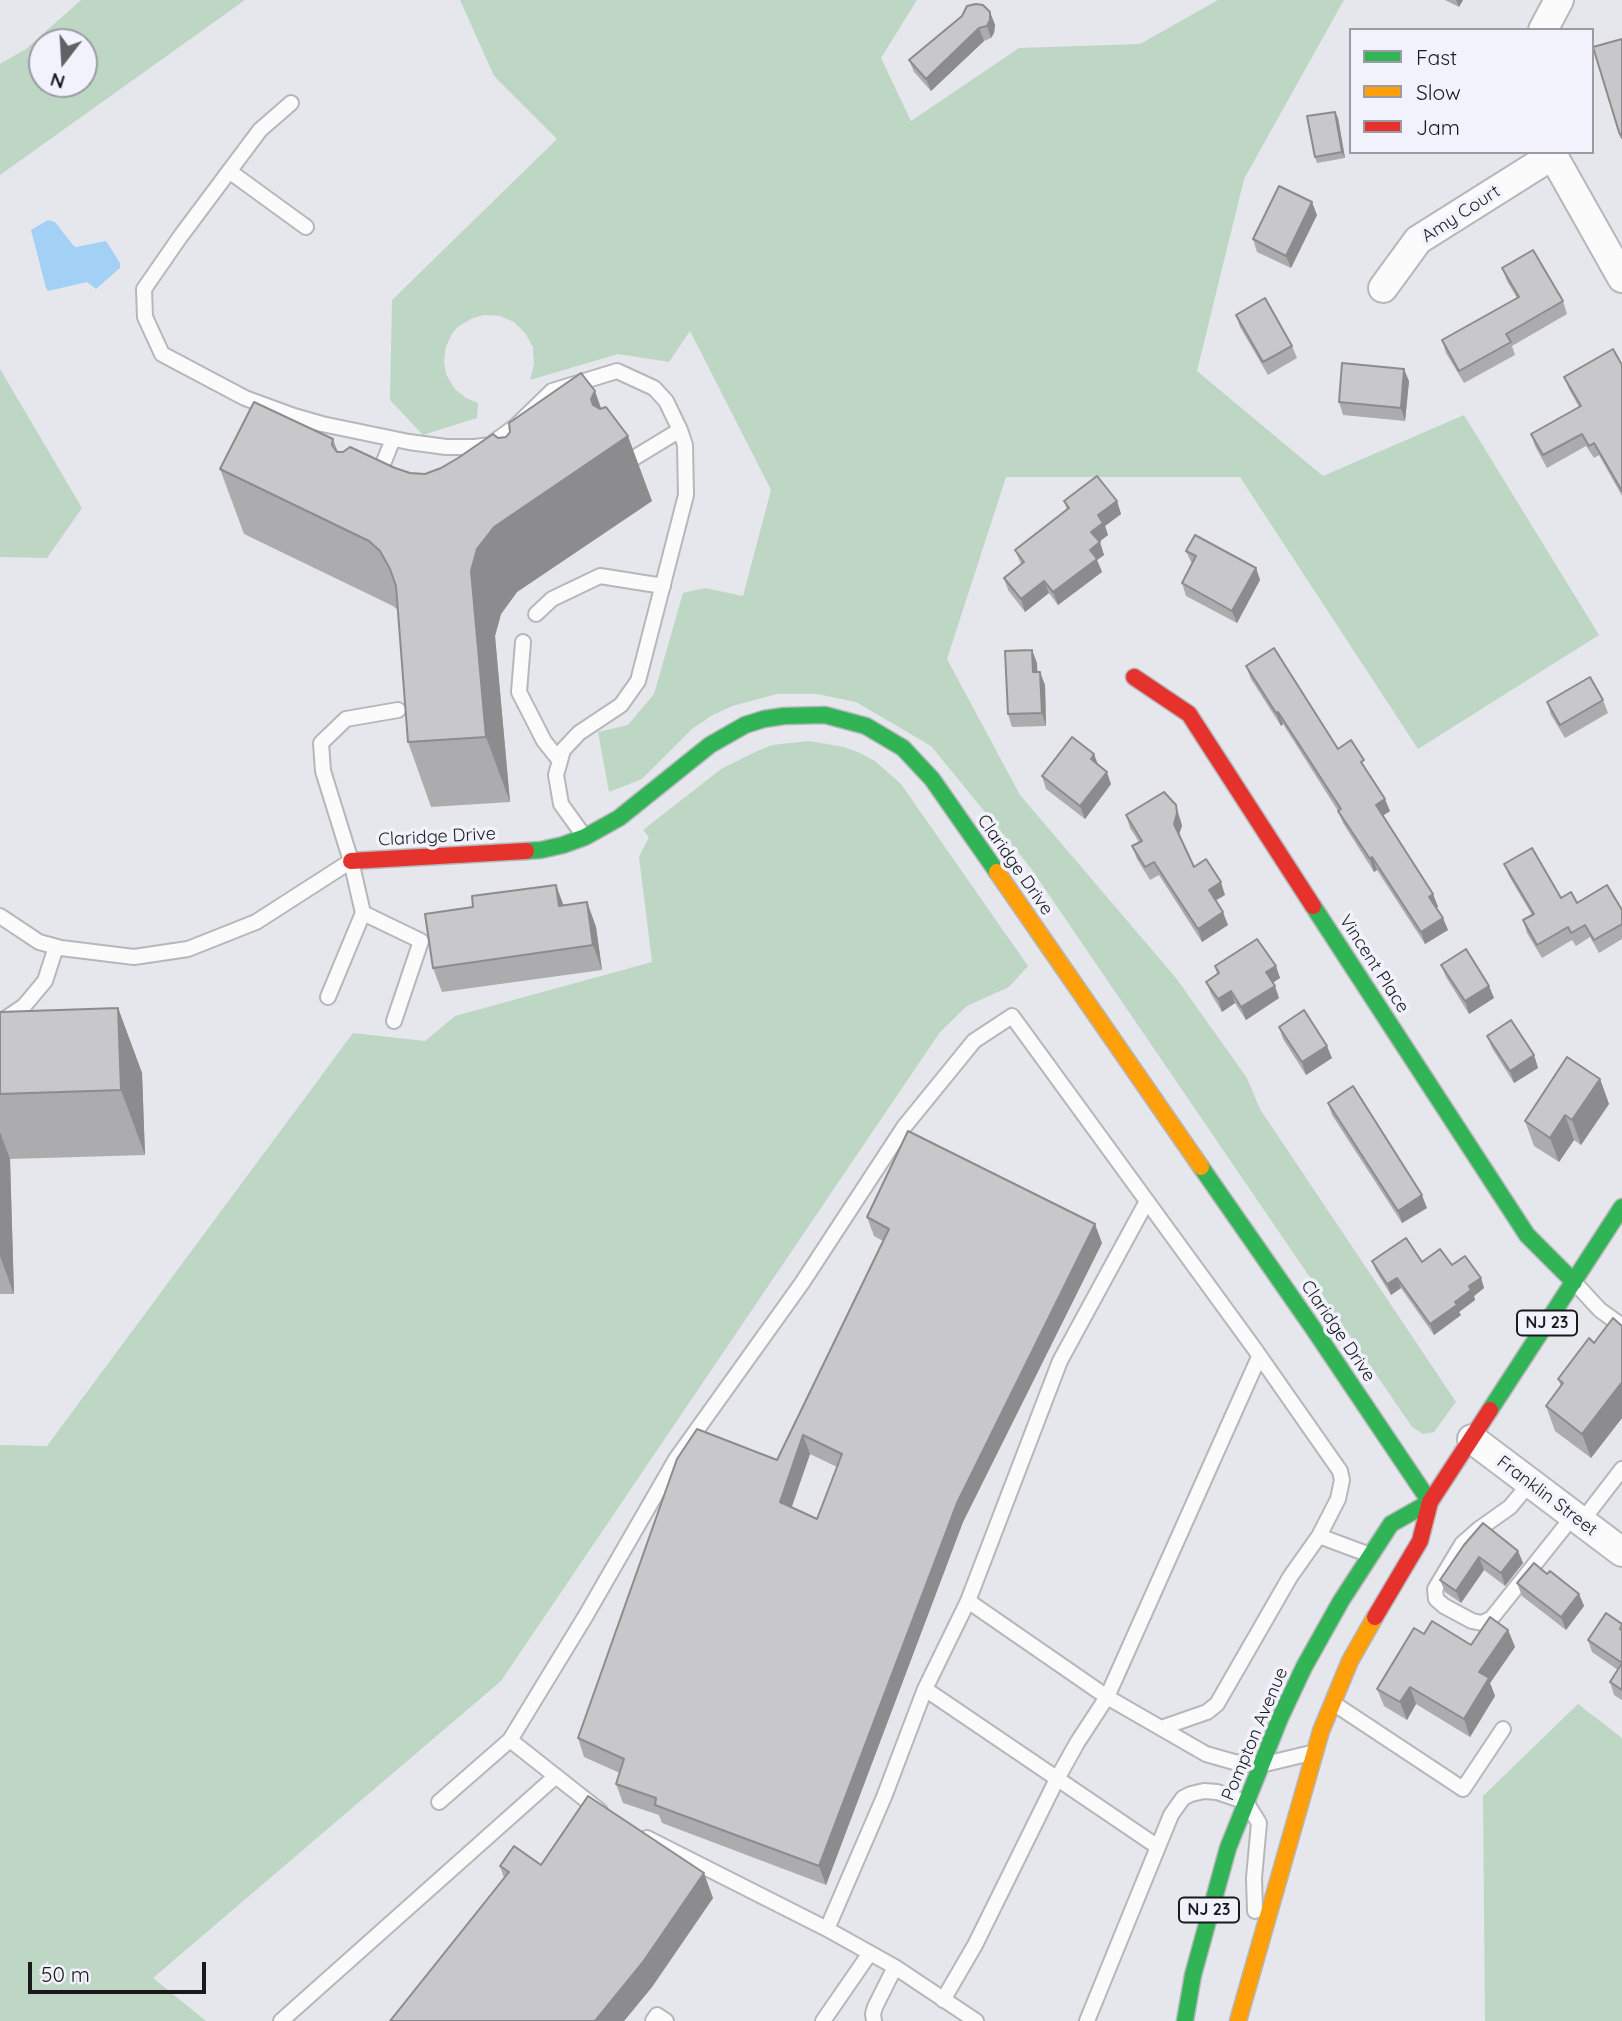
<!DOCTYPE html>
<style>
body{margin:0}
#map{position:relative;width:1622px;height:2021px;overflow:hidden;background:#e6e7ec;font-family:Quicksand,sans-serif}
canvas{display:block}
.legend{position:absolute;left:1349px;top:28px;width:245px;height:126px;box-sizing:border-box;background:#f1f2fc;border:2px solid #9b9ca3;margin:0;padding:9px 12px;list-style:none;font-size:21px;color:#1a1a1d}
.legend li{display:flex;align-items:center;gap:14px;height:35px}
.legend b{width:35px;border:2px solid #9b9ca3}
.north{position:absolute;left:28px;top:28px;width:70px;height:70px;box-sizing:border-box;background:#f1f2fc;border:2px solid #9b9ca3;border-radius:50%;rotate:197deg;font-size:19px;font-weight:700;line-height:28px;text-align:center;color:#1a1a1d}
.north::after{content:'';display:block;margin:auto;width:24px;height:32px;background:#616265;clip-path:polygon(50% 0,100% 100%,50% 72%,0 100%)}
.scale{position:absolute;left:28px;top:1962px;width:178px;height:32px;box-sizing:border-box;border:4px solid #1a1a1d;border-top:0;padding-left:9px;font-size:21px;line-height:24px;white-space:nowrap;color:#1a1a1d;-webkit-text-stroke:5px #f1f2fc;paint-order:stroke}
</style>
<div id="map">
<canvas width="1622" height="2021"></canvas>
<ul class="legend">
<li><b style="height:9px;background:#30b455"></b>Fast</li>
<li><b style="height:9px;background:#ff9f0a"></b>Slow</li>
<li><b style="height:9px;background:#e5322d"></b>Jam</li>
</ul>
<div class="north">N</div>
<div class="scale">50 m</div>
</div>
<script>
const ctx = document.querySelector('canvas').getContext('2d');
ctx.lineJoin = 'round';
function fillPath(path, color) { ctx.fillStyle = color; ctx.fill(path, 'evenodd'); }
const poly = rows => new Path2D(rows.map(r => 'M' + r).join(''));
function strokePath(path, color, width, dash) { ctx.strokeStyle = color; ctx.lineWidth = width; ctx.lineCap = dash ? 'butt' : 'round'; ctx.setLineDash(dash || []); ctx.stroke(path); }
function label(font, color, halo, rows, align = 'center') {
  ctx.font = font + ' Quicksand,sans-serif'; ctx.lineWidth = 7; ctx.setLineDash([]); ctx.textBaseline = 'middle'; ctx.strokeStyle = halo; ctx.fillStyle = color; for (const [text, x, y, turn = 0] of rows) {
    ctx.save(); ctx.translate(x, y); ctx.rotate((+turn || 0) * Math.PI / 180); ctx.textAlign = isNaN(turn) ? turn : align; if (halo) ctx.strokeText(text, 0, 0); ctx.fillText(text, 0, 0); ctx.restore();
  }
}
fillPath(poly([
 [81,0,245,0,0,175,0,64,26,49],
 [42,42,84,42,84,84,42,84],
 [460,0,917,0,881,58,911,121,1019,48,1140,44,1218,0,1344,0,1244,179,1197,371,1323,476,1464,415,1599,635,1418,749,1240,477,1006,477,947,659,1020,795,1176,978,1247,1078,1260,1109,1456,1402,1434,1432,1423,1434,1412,1427,1030,867,931,746,856,702,817,694,777,694,732,706,711,716,692,729,642,779,609,792,598,732,628,725,654,694,683,593,705,588,743,596,771,490,690,331,669,362,618,354,530,380,534,365,533,347,525,333,514,322,500,316,484,315,473,318,459,326,453,332,446,346,444,362,446,374,454,388,466,398,478,403,477,418,423,435,390,400,392,300,557,139,494,76],
 [0,369,82,508,47,558,0,557],
 [809,741,844,747,860,753,875,761,901,784,1028,966,1009,987,967,1006,940,1032,501,1681,153,1978,206,2021,0,2021,0,1445,47,1446,353,1033,425,1041,455,1016,652,962,639,857,649,837,643,830,721,769,755,752,772,745],
 [1578,1704,1622,1738,1622,2021,1485,2021,1483,1796]
]), '#bdd7c4');
fillPath(poly([
 [48,220,55,222,73,245,76,247,106,241,120,263,120,268,96,289,87,282,48,291,46,288,31,230]
]), '#a3d1f6');
const lane = poly([
 [291,103,260,130,180,237,144,289,145,317,162,354,245,398,294,416,322,424,409,442,446,447,475,447,490,445,516,426,552,391,617,371,654,388,666,401,680,430,685,445,686,495,638,681,621,705,579,733,563,750,556,775,561,804,584,836],
 [229,171,306,227],
 [624,464,680,430],
 [377,479,393,439],
 [536,614,552,599,600,576,663,586],
 [523,642,519,692,544,741,560,761],
 [363,913,421,941,394,1021],
 [0,916,39,942,61,948,134,957,188,949,256,922,351,861],
 [328,997,363,913,351,861,323,771,321,743,346,719,398,710],
 [2,1021,24,1006,45,981,56,947],
 [1575,1283,1600,1310,1622,1326],
 [1530,1483,1510,1507,1479,1529,1462,1544,1435,1589,1436,1599,1444,1606,1472,1621,1482,1623,1491,1619,1574,1515],
 [1582,1521,1622,1469],
 [1319,1536,1370,1555],
 [968,1601,1107,1697,1206,1754,1234,1762,1261,1765,1311,1753],
 [925,1689,1158,1847],
 [1333,1703,1463,1789,1503,1729],
 [439,1802,510,1740],
 [600,1811,510,1740,585,1617,676,1459,802,1283,904,1127,974,1041,1012,1016,1254,1348,1340,1471,1342,1480,1338,1499,1319,1536,1290,1577,1217,1704,1207,1712,1161,1728],
 [647,1838,827,1929,895,1967,976,2021],
 [827,1929,884,1797,925,1689,968,1601,1060,1361,1147,1201],
 [943,2000,975,1945,1057,1779,1077,1743,1107,1697,1259,1357],
 [281,2021,556,1776],
 [653,2021,657,2015,666,2021],
 [823,2021,870,1953],
 [874,2021,873,2014,875,2007,895,1967],
 [1087,2021,1171,1815,1183,1798,1191,1794,1204,1791,1217,1792,1246,1802,1259,1823,1254,1878,1255,1911]
]);
const street = poly([
 [1543,30,1559,0],
 [1551,152,1622,278],
 [1383,288,1418,240,1553,155],
 [1472,1439,1622,1552]
]);
const fast = poly([
 [526,851,541,850,563,845,585,837,619,818,710,745,745,725,764,719,784,716,825,715,866,726,903,748,932,779,997,872],
 [1313,906,1527,1235,1574,1282],
 [1201,1167,1313,1328,1430,1502],
 [1490,1410,1622,1207],
 [1185,2021,1193,1975,1228,1848,1280,1718,1304,1667,1341,1601,1391,1524,1430,1502]
]);
const slow = poly([
 [997,872,1201,1167],
 [1238,2021,1321,1731,1350,1661,1375,1617]
]);
const jam = poly([
 [1134,677,1189,714,1313,906],
 [351,861,526,851],
 [1375,1617,1420,1541,1430,1502,1490,1410]
]);
strokePath(lane, '#b6b7bb', 18);
strokePath(street, '#b6b7bb', 32);
strokePath(fast, '#b6b7bb', 19);
strokePath(slow, '#b6b7bb', 19);
strokePath(jam, '#b6b7bb', 19);
strokePath(lane, '#fbfbfc', 14);
strokePath(street, '#fbfbfc', 28);
strokePath(fast, '#30b455', 16);
strokePath(slow, '#ff9f0a', 16);
strokePath(jam, '#e5322d', 16);
fillPath(poly([
 [1445,0,1463,0,1459,7],
 [990,12,995,25,994,33,991,38,984,41,931,91,914,72,909,60],
 [1335,112,1338,118,1345,158,1317,163,1315,157],
 [1317,215,1291,268,1257,252,1253,239],
 [1502,268,1563,301,1567,314,1512,346,1515,355,1464,383,1446,353,1442,340,1517,298,1507,281],
 [1236,315,1292,346,1297,358,1268,375,1240,327],
 [1622,365,1622,496,1599,455,1594,458,1586,446,1547,468,1535,446,1531,434,1579,407,1569,389,1564,377],
 [1409,381,1405,421,1343,415,1339,402],
 [601,408,652,501,517,592,501,614,495,636,510,802,431,807,408,742,398,610,393,606,244,534,220,469,333,439,338,452,410,473,425,474,441,468,506,437],
 [1064,501,1117,501,1121,514,1105,526,1108,535,1099,542,1104,555,1097,560,1102,572,1058,605,1049,593,1025,612,1008,590,1004,578,1021,564,1015,550,1067,510],
 [1186,551,1256,568,1260,580,1237,623,1186,596,1182,583,1192,564],
 [1037,663,1037,672,1045,685,1046,726,1012,727,1008,714],
 [1246,666,1338,749,1368,773,1390,811,1383,816,1433,894,1438,907,1436,907,1448,930,1425,944,1377,870,1374,872,1343,823,1338,811,1283,724,1281,726,1251,679],
 [1603,700,1608,713,1565,738,1551,715,1547,702],
 [1098,765,1111,784,1085,819,1046,789,1042,776],
 [1126,815,1180,818,1182,826,1179,835,1194,867,1225,895,1216,900,1228,925,1202,942,1159,875,1150,880,1137,859,1132,846,1139,842,1130,828],
 [1504,864,1561,898,1577,903,1622,910,1622,939,1599,953,1590,937,1576,946,1572,940,1542,958,1527,933,1523,920,1532,915,1509,876],
 [587,902,596,927,602,970,442,992,433,968,564,906],
 [1441,965,1489,986,1494,998,1469,1014,1446,977],
 [1215,966,1276,966,1280,978,1273,983,1279,998,1246,1020,1235,1003,1222,1012,1211,994,1206,982,1217,974],
 [118,1008,142,1073,145,1155,10,1159,14,1294,0,1294,0,1012],
 [1279,1027,1332,1058,1306,1075,1283,1039],
 [1487,1036,1534,1055,1538,1068,1514,1083,1492,1048],
 [1600,1079,1609,1104,1581,1145,1574,1140,1559,1162,1534,1146,1525,1121],
 [1328,1103,1427,1208,1402,1223,1332,1115],
 [867,1217,1102,1243,963,1522,826,1885,662,1823,659,1815,623,1803,616,1784,620,1773,584,1757,578,1738,777,1460,883,1241,874,1236],
 [810,1454,837,1467,817,1519,791,1507],
 [1372,1261,1452,1265,1481,1278,1484,1288,1474,1296,1475,1300,1459,1312,1461,1315,1434,1335,1401,1288,1391,1295,1376,1271],
 [1622,1326,1622,1418,1591,1458,1555,1431,1546,1406,1561,1386,1558,1379,1594,1343],
 [1464,1545,1518,1551,1523,1563,1505,1586,1484,1570,1461,1603,1445,1592,1440,1580],
 [1547,1574,1579,1594,1584,1606,1566,1630,1522,1596,1517,1583],
 [1622,1624,1622,1700,1614,1695,1610,1682,1618,1670,1592,1652,1588,1640],
 [1508,1630,1515,1647,1490,1683,1495,1696,1470,1737,1416,1704,1407,1720,1384,1706,1377,1689,1424,1634,1471,1645],
 [541,1865,713,1898,652,1987,624,2021,390,2021,504,1878,500,1866]
]), '#acabae');
fillPath(poly([
 [1456,0,1463,0,1459,7],
 [990,12,995,25,994,33,991,38,987,26],
 [979,28,984,41,931,91,926,79],
 [1335,112,1338,118,1345,158,1342,152],
 [1312,202,1317,215,1291,268,1286,256],
 [1404,369,1409,381,1405,421,1401,408],
 [595,391,614,445,628,436,652,501,517,592,501,614,495,636,510,802,486,737,471,571,477,549,591,399],
 [1117,501,1121,514,1105,526,1108,535,1096,544,1091,532,1098,515],
 [1100,542,1104,555,1097,560,1102,572,1058,605,1053,592,1090,550],
 [1256,568,1260,580,1237,623,1232,611],
 [1044,581,1049,593,1025,612,1021,599],
 [1032,650,1037,663,1038,685,1033,672],
 [1040,672,1045,685,1046,726,1042,713],
 [1278,712,1283,724,1281,726,1276,713],
 [1094,754,1099,767,1091,759],
 [1107,772,1111,784,1085,819,1080,806],
 [1385,799,1390,811,1380,817,1376,805],
 [1176,805,1182,826,1178,836,1174,824],
 [1372,857,1377,870,1374,872,1370,859],
 [1221,882,1225,895,1213,902,1209,890],
 [556,885,565,909,559,906],
 [1433,894,1438,907,1434,909,1429,897],
 [587,902,596,927,602,970,593,945],
 [1223,912,1228,925,1202,942,1198,929],
 [1443,918,1448,930,1425,944,1421,932],
 [1276,966,1280,978,1270,984,1266,972],
 [1275,986,1279,998,1246,1020,1241,1007],
 [1489,986,1494,998,1469,1014,1465,1001],
 [1231,991,1235,1003,1222,1012,1218,999],
 [118,1008,142,1073,145,1155,121,1090],
 [1327,1046,1332,1058,1306,1075,1302,1062],
 [1534,1055,1538,1068,1514,1083,1510,1071],
 [1600,1079,1609,1104,1581,1145,1572,1120],
 [1565,1115,1574,1140,1559,1162,1550,1138],
 [0,1132,10,1159,14,1294,0,1256],
 [1422,1195,1427,1208,1402,1223,1398,1211],
 [1095,1224,1102,1243,963,1522,826,1885,819,1866,957,1503],
 [1397,1278,1401,1288,1391,1295,1387,1284],
 [1481,1278,1484,1288,1474,1296,1475,1300,1459,1312,1461,1315,1434,1335,1430,1324,1469,1286],
 [1622,1382,1622,1418,1591,1458,1582,1434],
 [803,1435,810,1454,787,1521,780,1502],
 [1518,1551,1523,1563,1505,1586,1501,1573],
 [1479,1557,1484,1570,1461,1603,1456,1591],
 [1579,1594,1584,1606,1566,1630,1561,1617],
 [1508,1630,1515,1647,1490,1683,1495,1696,1470,1737,1464,1719,1479,1672],
 [1410,1687,1416,1704,1407,1720,1400,1702],
 [704,1873,713,1898,652,1987,624,2021,595,2021]
]), '#8c8b8d');
const building = poly([
 [976,4,983,5,990,12,990,20,987,26,979,28,926,79,909,60,962,16,967,6,976,4],
 [1622,39,1622,138,1619,132,1593,47,1622,39],
 [1335,112,1342,152,1315,157,1307,116,1335,112],
 [1279,186,1312,202,1286,256,1253,239,1279,186],
 [1533,250,1563,301,1506,334,1511,342,1459,371,1442,340,1519,297,1502,268,1533,250],
 [1265,298,1292,346,1263,362,1236,315,1265,298],
 [1613,349,1622,365,1622,491,1594,443,1589,446,1582,434,1543,455,1531,434,1581,406,1564,377,1613,349],
 [1342,363,1404,369,1401,408,1339,402,1342,363],
 [581,373,595,391,591,399,593,405,600,409,606,407,628,436,494,527,477,549,471,571,486,737,408,742,396,586,390,569,380,551,369,541,220,469,254,402,333,439,332,445,337,452,343,452,350,447,395,468,410,473,425,474,441,468,458,458,493,434,498,438,506,437,510,432,509,423,581,373],
 [1097,476,1117,501,1098,515,1103,523,1091,532,1100,542,1090,550,1097,559,1053,592,1044,581,1021,599,1004,578,1024,562,1015,550,1069,508,1064,501,1097,476],
 [1195,535,1256,568,1232,611,1182,583,1196,556,1186,551,1195,535],
 [1274,648,1338,749,1351,740,1364,760,1361,762,1385,799,1376,805,1433,894,1429,897,1443,918,1421,932,1372,857,1370,859,1338,811,1341,809,1278,712,1276,713,1246,666,1274,648],
 [1032,650,1033,672,1040,672,1042,713,1008,714,1005,651,1032,650],
 [1590,677,1603,700,1560,725,1547,702,1590,677],
 [1072,737,1094,754,1091,759,1107,772,1080,806,1042,776,1072,737],
 [1164,792,1176,805,1177,813,1174,824,1194,867,1206,859,1221,882,1209,890,1223,912,1198,929,1154,862,1145,867,1132,846,1142,841,1126,815,1164,792],
 [1532,848,1561,898,1571,892,1577,903,1607,885,1622,910,1622,924,1594,940,1585,925,1571,933,1568,927,1537,945,1523,920,1534,914,1504,864,1532,848],
 [556,885,559,906,587,902,593,945,433,968,425,914,473,907,472,896,556,885],
 [1257,939,1276,966,1266,972,1275,986,1241,1007,1231,991,1218,999,1206,982,1219,973,1215,966,1257,939],
 [1466,949,1489,986,1465,1001,1441,965,1466,949],
 [118,1008,121,1090,0,1094,0,1012,118,1008],
 [1304,1010,1327,1046,1302,1062,1279,1027,1304,1010],
 [1511,1020,1534,1055,1510,1071,1487,1036,1511,1020],
 [1567,1057,1600,1079,1572,1120,1565,1115,1550,1138,1525,1121,1567,1057],
 [1353,1086,1422,1195,1398,1211,1328,1103,1353,1086],
 [908,1131,1095,1224,957,1503,819,1866,655,1805,656,1798,616,1784,624,1759,578,1738,677,1459,697,1429,777,1460,889,1229,867,1217,908,1131],
 [803,1435,842,1454,817,1519,780,1502,803,1435],
 [1406,1238,1422,1262,1440,1249,1452,1265,1465,1256,1481,1278,1469,1286,1471,1290,1455,1302,1457,1305,1430,1324,1397,1278,1387,1284,1372,1261,1406,1238],
 [1613,1318,1622,1326,1622,1382,1582,1434,1546,1406,1563,1383,1558,1379,1589,1338,1594,1343,1613,1318],
 [1483,1523,1518,1551,1501,1573,1479,1557,1456,1591,1440,1580,1464,1545,1483,1523],
 [1534,1563,1547,1574,1550,1571,1579,1594,1561,1617,1517,1583,1534,1563],
 [1606,1613,1622,1624,1620,1629,1622,1630,1622,1690,1610,1682,1622,1663,1588,1640,1606,1613],
 [1490,1617,1508,1630,1479,1672,1489,1678,1464,1719,1410,1687,1400,1702,1377,1689,1414,1628,1424,1634,1432,1621,1471,1645,1490,1617],
 [588,1796,704,1873,643,1962,595,2021,390,2021,509,1872,500,1866,514,1846,541,1865,588,1796]
]);
fillPath(building, '#c8c7ca');
strokePath(building, '#8c8b8d', 2);
for (const [x, y, w] of [
 [1547,1323,60],
 [1209,1910,60]
]) { const box = new Path2D(); box.roundRect(x - w / 2, y - 12.5, w, 25, 5); ctx.fillStyle = '#f1f2fc'; ctx.fill(box); strokePath(box, '#1a1a1d', 2); }
label('bold 16px', '#1a1a1d', null, [
 ["NJ 23",1547,1323],
 ["NJ 23",1209,1910]
]);
label('18px', '#1a1a1d', '#f1f2fc', [
 ["Amy Court",1461,214,-33],
 ["Claridge Drive",437,837,-3],
 ["Claridge Drive",1015,865,55],
 ["Vincent Place",1374,964,57],
 ["Claridge Drive",1338,1331,56],
 ["Franklin Street",1547,1496,37],
 ["Pompton Avenue",1255,1734,-67]
]);
</script>
